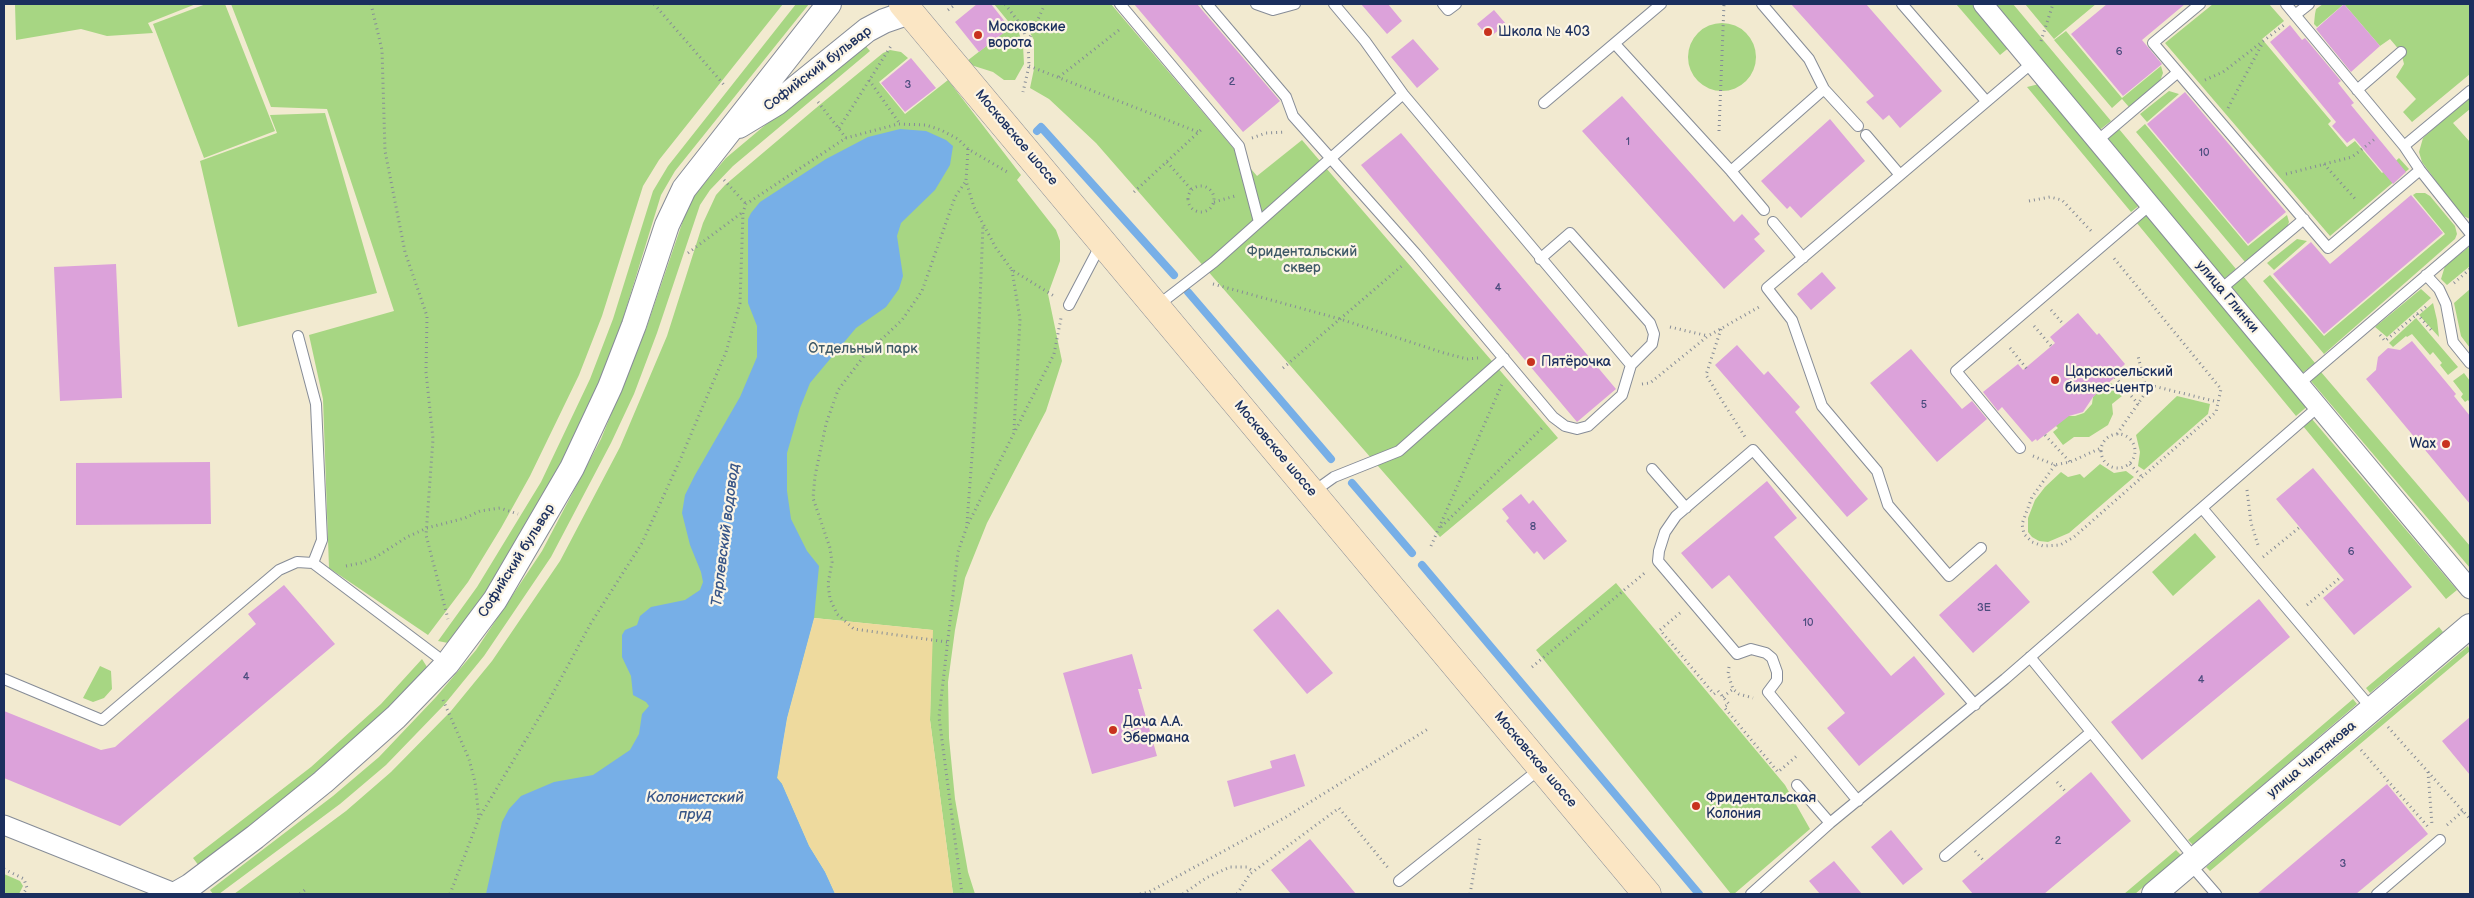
<!DOCTYPE html>
<meta charset="utf-8">
<style>
body{margin:0}
#map{position:relative;width:2474px;height:898px;overflow:hidden;background:#f2ead0;font-family:"Balsamiq Sans",sans-serif}
canvas{display:block}
.frame{position:absolute;inset:0;border:5px solid #1b2f5e;pointer-events:none}
</style>
<div id="map">
<canvas width="2474" height="898"></canvas>
<div class="frame"></div>
</div>
<script>
const ctx = document.querySelector('canvas').getContext('2d');
ctx.lineJoin = 'round';
function fillPath(path, color) { ctx.fillStyle = color; ctx.fill(path, 'evenodd'); }
const poly = rows => new Path2D(rows.map(r => 'M' + r).join(''));
function strokePath(path, color, width, dash) { ctx.strokeStyle = color; ctx.lineWidth = width; ctx.lineCap = dash ? 'butt' : 'round'; ctx.setLineDash(dash || []); ctx.stroke(path); }
function label(font, color, halo, rows, align = 'center') {
  ctx.font = font + ' "Balsamiq Sans",sans-serif'; ctx.lineWidth = 4.5; ctx.setLineDash([]); ctx.textBaseline = 'middle'; ctx.strokeStyle = halo; ctx.fillStyle = color; for (const [text, x, y, turn = 0] of rows) {
    ctx.save(); ctx.translate(x, y); ctx.rotate((+turn || 0) * Math.PI / 180); ctx.textAlign = isNaN(turn) ? turn : align; if (halo) ctx.strokeText(text, 0, 0); ctx.fillText(text, 0, 0); ctx.restore();
  }
}
fillPath(poly([
 [15,4,196,4,148,23,153,33,107,36,81,29,16,40],
 [206,4,225,4,275,131,204,158,153,24],
 [231,4,783,4,659,160,643,186,602,316,579,375,530,476,501,528,468,582,428,635,329,568,323,399,309,335,394,311,327,109,271,107],
 [796,4,809,4,675,171,661,195,622,322,600,383,550,486,486,594,448,643,438,641,477,587,541,482,590,379,613,319,653,191,668,166],
 [994,4,1111,4,1257,176,1302,140,1558,438,1440,537,1096,143,1049,99,1030,88,1034,69,1034,40,1024,22,1017,27,1023,45,1024,64,1015,80,1004,80,993,72,971,65,967,61,1012,26],
 [1956,4,1976,4,2011,46,2000,55],
 [1990,4,2013,4,2111,121,2097,132],
 [2025,4,2096,4,2054,39],
 [2213,4,2269,4,2284,21,2262,39,2331,121,2328,124,2347,147,2355,141,2382,173,2399,158,2409,169,2330,236,2165,43],
 [2323,4,2470,4,2470,74,2412,122,2403,112,2416,99,2396,77,2404,64,2401,52,2390,39,2380,46,2344,4,2317,27,2314,24,2315,14,2316,9],
 '1688 57a34 34 0 1 1 68 0a34 34 0 1 1-68 0Z',
 [2066,31,2122,98,2161,66,2163,73,2160,81,2129,107,2122,99,2112,108,2054,40],
 [863,43,870,51,733,166,710,190,700,205,657,333,634,394,611,443,551,557,484,656,444,705,386,765,340,804,219,894,213,894,210,890,333,796,379,757,436,697,476,650,542,551,601,439,646,329,690,200,726,158],
 [890,50,901,52,908,58,879,82,905,114,948,80,1021,175,1017,180,1056,230,1060,241,1060,261,1048,294,1062,361,1046,411,987,523,965,578,955,630,948,682,949,738,955,799,968,872,975,894,953,894,930,720,932,630,814,618,787,718,780,755,782,784,809,846,825,872,835,894,234,894,346,811,391,772,451,711,492,661,560,561,620,447,667,336,703,223,716,195,725,185,816,108,883,53],
 [2039,84,2141,204,2131,212,2027,87],
 [2169,91,2179,94,2147,122,2140,114],
 [2470,96,2470,109,2453,123,2470,142,2470,219,2461,215,2422,162,2419,152,2423,138],
 [325,113,377,293,238,327,200,161,277,133,270,115],
 [2145,124,2248,246,2287,215,2289,222,2287,227,2245,262,2136,132],
 [2119,129,2236,269,2223,280,2105,141],
 [2416,193,2425,193,2430,196,2455,226,2457,234,2455,239,2324,354,2263,281,2270,275,2324,336,2445,234,2413,195],
 [2149,211,2309,405,2296,416,2136,222],
 [2297,239,2307,241,2274,270,2267,263],
 [2470,246,2470,266,2447,285,2441,279,2445,266],
 [2243,276,2315,363,2300,375,2228,289],
 [2421,289,2431,298,2387,337,2375,327],
 [2470,289,2470,348,2461,336,2454,303],
 [2433,303,2437,320,2439,337,2419,315],
 [2416,318,2458,367,2448,375,2440,365,2442,363,2433,352,2430,355,2412,334,2407,337,2406,336,2393,347,2389,343],
 [2321,372,2470,546,2470,568,2311,381],
 [2464,373,2470,381,2470,403,2468,400,2465,402,2461,397,2463,394,2453,381],
 [2111,383,2122,396,2112,404,2113,414,2108,425,2089,437,2074,437,2063,445,2053,432,2058,428,2055,425,2066,416,2075,416,2084,413,2092,404,2093,397,2104,384,2106,387],
 [2177,396,2210,404,2208,414,2144,470,2138,466,2140,452,2136,435],
 [2312,419,2457,590,2446,599,2303,426],
 [2100,464,2114,473,2126,471,2134,477,2069,533,2048,542,2039,541,2032,537,2028,532,2028,518,2035,500,2045,487,2061,472,2068,477,2080,474,2084,478],
 [2195,533,2216,557,2173,596,2152,572],
 [1616,583,1785,785,1810,829,1734,894,1731,894,1536,650],
 [2439,627,2443,632,2370,693,2366,688],
 [2468,646,2470,651,2210,871,2206,867],
 [422,659,427,667,388,710,317,775,199,866,193,858,311,767,381,704],
 [100,666,111,671,112,689,104,698,93,702,83,698],
 [2353,699,2357,704,2193,845,2188,840],
 [2176,850,2181,855,2135,894,2124,894],
 [4,874,20,881,23,886,19,894,4,894]
]), '#a7d683');
fillPath(poly([
 [814,618,933,630,930,720,953,894,835,894,825,872,809,846,782,784,777,778,787,718]
]), '#eeda9e');
fillPath(poly([
 [900,129,926,131,946,140,953,146,950,165,935,190,901,223,897,236,903,276,899,289,886,307,856,328,810,383,800,408,787,453,787,491,791,519,807,551,819,566,814,618,787,718,777,778,782,784,809,846,825,872,835,894,486,894,502,822,509,809,521,796,554,782,593,775,630,750,639,734,642,714,649,706,646,702,633,695,631,676,622,657,622,635,625,630,637,625,640,616,651,607,685,600,700,590,703,582,701,572,690,545,682,513,685,495,695,475,740,397,757,357,757,326,748,303,748,219,751,213,760,202,826,159,868,137]
]), '#77afe7');
strokePath(poly([
 [1037,131,1041,127,1174,275],
 [1188,292,1331,459],
 [1352,483,1412,553],
 [1422,565,1699,894]
]), '#77afe7', 8);
fillPath(poly([
 [977,4,991,4,1010,28,979,52,955,22],
 [1134,4,1197,4,1280,101,1243,132],
 [1361,4,1388,4,1402,21,1387,34],
 [1791,4,1866,4,1942,91,1900,128,1889,115,1883,120,1866,102,1874,96],
 [2107,4,2185,4,2142,40,2162,64,2123,96,2071,34],
 [2344,4,2380,46,2351,72,2316,29],
 [1494,10,1506,24,1489,38,1477,24],
 [2290,25,2302,40,2305,38,2341,81,2338,83,2354,103,2351,105,2406,172,2393,184,2354,138,2347,143,2332,126,2336,122,2270,42],
 [1413,39,1439,69,1417,88,1391,57],
 [911,58,936,88,905,112,881,83],
 [2185,92,2286,212,2248,244,2147,124],
 [1622,96,1734,222,1742,214,1760,234,1754,239,1765,251,1724,289,1582,131],
 [1830,119,1865,161,1801,218,1790,206,1787,209,1761,181],
 [1401,133,1616,389,1577,422,1361,165],
 [2411,195,2443,233,2324,334,2273,274,2311,242,2330,264],
 [116,264,122,398,60,401,54,267],
 [1822,272,1836,288,1811,310,1797,294],
 [2078,313,2097,335,2099,333,2125,364,2121,368,2123,370,2093,397,2083,412,2069,416,2037,441,2036,439,2032,442,2002,407,1998,411,1983,392,2018,364,2023,370,2055,343,2050,337],
 [2412,341,2456,394,2454,396,2470,416,2470,504,2366,379,2376,370,2378,357,2388,348,2400,350],
 [1737,345,1764,375,1768,371,1800,407,1795,412,1868,499,1847,517,1715,365],
 [1911,349,1962,409,1972,401,1987,419,1937,462,1870,383],
 [210,462,211,524,76,525,76,463],
 [2313,468,2412,587,2354,635,2323,598,2344,580,2276,499],
 [1767,481,1797,518,1774,537,1891,676,1914,656,1945,694,1859,766,1827,728,1845,713,1729,575,1712,589,1681,553],
 [1521,494,1529,504,1533,500,1567,541,1544,560,1537,551,1534,554,1506,521,1509,518,1502,509],
 [1996,564,2030,602,1973,653,1939,615],
 [284,585,335,644,120,826,4,778,4,711,101,750,115,747,256,624,248,614],
 [2259,599,2290,637,2142,760,2111,722],
 [1278,609,1333,673,1307,694,1253,630],
 [1132,654,1142,689,1138,689,1157,756,1092,774,1063,673],
 [2470,717,2470,775,2442,741],
 [1295,754,1305,786,1234,807,1227,781,1272,768,1270,761],
 [2091,772,2131,821,2044,894,1973,894,1962,881],
 [2387,784,2428,834,2356,894,2257,894],
 [1891,830,1923,869,1903,885,1871,847],
 [1310,839,1356,894,1291,894,1271,870],
 [1834,861,1862,894,1820,894,1809,881]
]), '#dca2da');
const service = poly([
 [1120,4,1239,146,1259,222],
 [1207,4,1286,97,1293,116,1416,254,1553,417,1565,426,1577,429,1588,426,1622,395,1631,365,1403,94,1365,41,1334,4],
 [1256,4,1273,10,1295,4],
 [1443,4,1448,10,1456,4],
 [1902,4,1986,101],
 [2200,4,2153,43,2328,248,2420,170],
 [2286,4,2404,146,2420,170,2470,233],
 [2295,15,2309,4],
 [1615,44,1731,171,1764,210],
 [1824,89,1858,126],
 [2357,90,2401,52],
 [1544,103,1661,4],
 [1866,135,1900,175],
 [2097,141,2177,73],
 [2404,146,2470,91],
 [1731,171,1824,89,1809,59,1762,4],
 [1773,222,1803,258],
 [1540,259,1570,233,1650,323,1654,334,1652,344,1631,365],
 [2426,275,2439,289,2446,304,2453,342,2470,363],
 [2221,289,2304,219],
 [1069,305,1101,244],
 [1157,306,1214,262,1403,94],
 [298,336,316,404,322,540,313,563,447,664],
 [2299,384,2470,238],
 [2020,448,1956,371,2150,205],
 [1652,469,1686,508],
 [1313,492,1334,477,1399,451,1504,358],
 [2202,508,2372,709],
 [1981,548,1949,576,1888,505,1877,471,1822,406,1792,320,1767,288,2032,63],
 [2030,657,2195,859],
 [4,679,102,720,279,570,297,562,313,563],
 [1797,785,1830,823],
 [1858,801,1768,692,1777,680,1777,672,1772,658,1766,653,1751,649,1737,654,1658,561,1659,551,1665,532,1676,516,1753,450,1975,705],
 [1945,856,2091,732],
 [2190,864,2216,894],
 [1399,881,1541,768],
 [1751,894,1830,823,2005,679,2318,407],
 [2377,894,2440,840]
]);
const minor = poly([
 [1983,4,2470,589],
 [4,825,177,894]
]);
const tertiary = poly([
 [739,126,777,103,867,30,884,21,910,12],
 [176,894,190,886,255,837,323,782,396,717,447,664,495,600,572,468,610,387,634,325,667,225,684,189,829,4],
 [2154,894,2470,626]
]);
const secondary = poly([
 [903,4,1647,894]
]);
strokePath(service, '#868c97', 12);
strokePath(minor, '#868c97', 21);
strokePath(tertiary, '#868c97', 26);
strokePath(secondary, '#868c97', 29);
strokePath(poly([
 [371,4,382,50,385,151,405,252,427,316,426,372,433,439,426,535,448,619],
 [654,4,725,86],
 [1005,4,1021,25,1028,41,1029,66,1023,92],
 [948,10,956,4],
 [1028,41,1045,4],
 [2041,41,2053,4],
 [1029,66,1198,132],
 [1059,77,1119,30],
 [869,80,900,124],
 [2205,80,2223,72,2284,25],
 [818,102,846,138],
 [2228,108,2262,44],
 [839,128,891,46],
 [1719,131,1724,4],
 [1252,138,1266,133,1285,132],
 [968,149,966,181,974,207,996,248,1012,270,1054,296],
 [1167,162,1191,189],
 [2324,164,2357,201],
 [2286,174,2352,157,2376,138],
 [724,180,746,204],
 '1188 199a13 13 0 1 1 26 0a13 13 0 1 1-26 0Z',
 [1134,192,1203,128],
 [2029,201,2050,197,2062,200,2093,233],
 [1214,202,1235,196],
 [688,253,743,212],
 [1012,270,1020,319,1014,430],
 [2454,283,2470,269],
 [1213,284,1340,319,1444,353,1467,359,1478,358],
 [2051,310,2064,325],
 [2417,314,2433,332],
 [2034,326,2052,347],
 [1670,327,1708,336],
 [1721,329,1706,375,1745,437],
 [2380,335,2385,341,2428,305],
 [2010,348,2027,369],
 [1283,368,1404,264],
 [2115,377,2139,405],
 [1642,384,1650,383,1708,336,1759,307],
 [2145,384,2218,402],
 '2101 451a17 17 0 1 1 34 0a17 17 0 1 1-34 0Z',
 [2117,434,2144,395,2145,384,2138,356],
 [2045,435,2070,462],
 [2033,456,2055,465,2070,462,2101,448],
 [2130,464,2142,477],
 [2055,465,2032,497,2022,524,2024,534,2032,542,2043,546,2060,545,2074,537,2216,412,2221,389,2113,257],
 [2247,490,2251,523,2258,545],
 [967,523,976,403,983,225],
 [1441,527,1542,428],
 [1431,546,1502,384],
 [2263,557,2300,527],
 [346,566,361,563,376,557,407,537,427,528,465,518,480,511,500,508,518,514],
 [2307,605,2341,577],
 [1680,613,1660,630,1714,694,1718,691,1723,697,1729,704,1724,707,1778,772,1799,754],
 [947,642,854,629,837,614,830,599,828,584,832,562,830,548,813,498,815,476,826,424,838,390,864,356,902,320,922,291,955,197,966,181],
 [1532,667,1647,571],
 [1729,667,1728,674,1733,689,1739,694,1753,698],
 [1723,697,1733,689],
 [443,700,469,759,475,782,479,818],
 [2388,727,2470,819],
 [2361,750,2429,828],
 [2428,772,2432,825],
 [2057,782,2067,793],
 [2447,825,2463,811],
 [1975,851,1985,862],
 [4,869,24,879,27,888,23,894],
 [300,894,307,888],
 [450,894,479,818,546,706,591,623,642,543,680,460,726,352,740,303,743,212,746,204,846,138,898,124,926,125,941,130,958,139,968,149,1009,173],
 [962,894,939,717,958,552,967,526,1054,354,1061,318],
 [1140,894,1149,892,1286,817,1428,729],
 [1183,894,1206,878,1230,867,1247,867,1254,872],
 [1237,894,1250,874,1339,808,1389,869],
 [1470,894,1480,838]
]), '#868c97', 3, [1, 4]);
strokePath(service, '#fff', 10);
strokePath(minor, '#fff', 19);
strokePath(tertiary, '#fff', 24);
strokePath(secondary, '#fbe6c4', 28);
for (const [x, y, r, color] of [
 [1488,32,5,"#c8321e"],
 [978,35,5,"#c8321e"],
 [1531,362,5,"#c8321e"],
 [2055,380,5,"#c8321e"],
 [2446,444,5,"#c8321e"],
 [1113,730,5,"#c8321e"],
 [1696,806,5,"#c8321e"]
]) { const dot = new Path2D(); dot.arc(x, y, r, 0, 2 * Math.PI); ctx.fillStyle = color; ctx.fill(dot); strokePath(dot, '#fcf5e5', 2); }
label('11px', '#4b4c7d', null, [
 ["6",2119,52],
 ["2",1232,82],
 ["3",908,85],
 ["1",1628,142],
 ["10",2204,153],
 ["4",1498,288],
 ["5",1924,405],
 ["8",1533,527],
 ["6",2351,552],
 ["3Е",1984,608],
 ["10",1808,623],
 ["4",246,677],
 ["4",2201,680],
 ["2",2058,841],
 ["3",2343,864]
]);
label('14px', '#1b2f5e', '#fcf5e5', [
 ["Московские",988,27],
 ["ворота",988,43],
 ["Школа № 403",1498,32],
 ["Пятёрочка",1541,362],
 ["Царскосельский",2065,372],
 ["бизнес-центр",2065,388],
 ["Wax",2436,444,"right"],
 ["Дача А.А.",1123,722],
 ["Эбермана",1123,738],
 ["Фридентальская",1706,798],
 ["Колония",1706,814]
], 'left');
label('14px', '#1b2f5e', '#fcf5e5', [
 ["Софийский бульвар",818,69,-37],
 ["Московское шоссе",1016,138,50],
 ["улица Глинки",2227,297,50],
 ["Московское шоссе",1275,449,50],
 ["Софийский бульвар",517,561,-58],
 ["Московское шоссе",1535,760,50],
 ["улица Чистякова",2312,760,-40]
]);
label('14px', '#3e5967', '#fcf5e5', [
 ["Фридентальский",1302,252],
 ["сквер",1302,268],
 ["Отдельный парк",863,349]
]);
label('italic 15px', '#375587', '#fcf5e5', [
 ["Тярлевский водовод",726,535,-83],
 ["Колонистский",695,798],
 ["пруд",695,815]
]);
</script>
